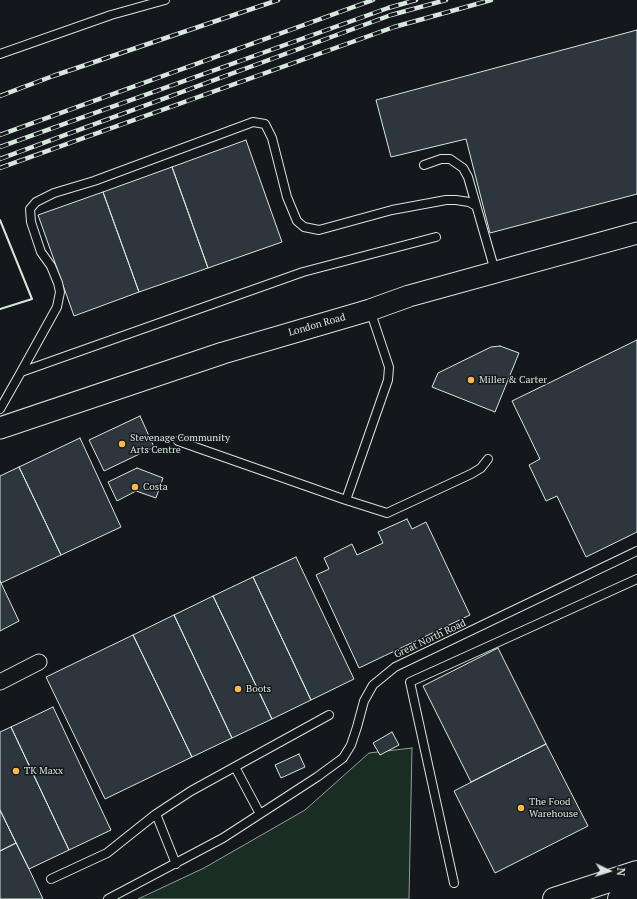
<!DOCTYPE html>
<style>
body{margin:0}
#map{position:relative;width:637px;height:899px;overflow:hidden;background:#14181c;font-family:"PT Serif",serif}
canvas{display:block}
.north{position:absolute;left:589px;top:851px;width:40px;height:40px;-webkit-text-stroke:3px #14181c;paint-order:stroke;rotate:94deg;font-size:11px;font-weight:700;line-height:16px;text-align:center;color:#d8e6dc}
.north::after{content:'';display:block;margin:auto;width:14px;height:18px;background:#d8e6dc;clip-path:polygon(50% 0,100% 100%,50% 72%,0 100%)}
</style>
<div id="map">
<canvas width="637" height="899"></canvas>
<div class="north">N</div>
</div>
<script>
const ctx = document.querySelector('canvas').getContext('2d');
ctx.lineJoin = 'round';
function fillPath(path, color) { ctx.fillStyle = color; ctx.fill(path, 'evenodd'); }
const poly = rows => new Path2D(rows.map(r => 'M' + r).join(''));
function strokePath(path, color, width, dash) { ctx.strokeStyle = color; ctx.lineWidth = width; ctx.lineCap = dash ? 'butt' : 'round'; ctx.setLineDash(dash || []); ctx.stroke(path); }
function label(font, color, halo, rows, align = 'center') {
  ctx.font = font + ' "PT Serif",serif'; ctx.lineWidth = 3; ctx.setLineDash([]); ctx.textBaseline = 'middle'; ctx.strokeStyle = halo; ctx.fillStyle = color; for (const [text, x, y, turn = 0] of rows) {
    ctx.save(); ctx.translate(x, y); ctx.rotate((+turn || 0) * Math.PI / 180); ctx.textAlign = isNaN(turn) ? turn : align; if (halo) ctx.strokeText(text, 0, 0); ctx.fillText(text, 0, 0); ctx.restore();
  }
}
const green = poly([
 [412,748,409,899,138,899,204,868,305,810,369,753,412,748]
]);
fillPath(green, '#1a2d24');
strokePath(green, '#939e99', 1);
const building = poly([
 [637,30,637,194,490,233,466,139,391,157,376,100,637,30],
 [246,140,282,242,208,268,172,167,246,140],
 [172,167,208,268,139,292,103,192,172,167],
 [103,192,139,292,74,316,38,215,103,192],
 [637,340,637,532,586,557,557,496,546,501,529,465,540,459,512,401,637,340],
 [500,346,519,353,495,412,432,387,438,373,491,347,500,346],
 [140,416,154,447,104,471,89,440,140,416],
 [80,438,121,527,61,555,19,467,80,438],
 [19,467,61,555,1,583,0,581,0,476,19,467],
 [137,468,163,478,156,498,136,491,117,501,108,482,137,468],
 [407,519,412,529,426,522,470,615,359,668,316,575,329,569,324,558,352,544,357,555,383,543,378,532,407,519],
 [296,557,354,679,311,700,253,577,296,557],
 [253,577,311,700,272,719,213,596,253,577],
 [0,581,19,621,0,631,0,581],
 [213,596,272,719,232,738,174,615,213,596],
 [174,615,232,738,192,757,133,635,174,615],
 [133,635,192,757,105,799,46,677,133,635],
 [498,648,546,744,471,782,423,686,498,648],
 [53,707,111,830,69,850,11,727,53,707],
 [11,727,69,850,29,869,0,810,0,732,11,727],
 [392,732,399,745,380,755,373,743,392,732],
 [546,744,588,826,495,873,454,791,546,744],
 [299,754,305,767,281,778,275,765,299,754],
 [0,810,16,843,0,851,0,810],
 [16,843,29,869,43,899,0,899,0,851,16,843]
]);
fillPath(building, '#2c363c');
strokePath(building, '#d8e6dc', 1);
const lane = poly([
 [0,54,111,15,165,0],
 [424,165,441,159,450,159,463,168,468,177,495,271],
 [370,310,389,367,388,380,346,500,387,513,471,474,481,468,488,459],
 [21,372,57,307,60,292,58,283,51,266,41,252,31,222,30,209,36,202,54,193,94,181,253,122,265,124,272,138,287,197,297,221,304,227,319,230,392,210,446,200,456,200,469,202,476,206],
 [0,409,21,372,303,272,436,237],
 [178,441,346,500],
 [235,767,260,814],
 [156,814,176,864],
 [51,879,107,853,156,814,191,791,329,715],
 [454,883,410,682,637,579],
 [108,899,223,838,317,777,343,758,351,745,357,727,364,701,373,685,395,667,637,551]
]);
const street = poly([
 [0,682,39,662]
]);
const secondary = poly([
 [0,428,223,353,370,310,409,296,637,233]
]);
const primary = poly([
 [554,899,637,872],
 [619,899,637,893]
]);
strokePath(lane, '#d8e6dc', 10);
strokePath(street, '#d8e6dc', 17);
strokePath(secondary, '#d8e6dc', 23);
strokePath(primary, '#d8e6dc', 24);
strokePath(lane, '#14181c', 8);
strokePath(street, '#14181c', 15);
strokePath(secondary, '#14181c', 21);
strokePath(primary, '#14181c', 22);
const rail = poly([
 [0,96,53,76,278,0],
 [0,135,373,0],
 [0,147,388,8,416,0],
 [0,159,391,15,446,0],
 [0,168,394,27,491,0]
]);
strokePath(rail, '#d8e6dc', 4.5);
strokePath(rail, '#14181c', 3, [9]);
strokePath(poly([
 [0,220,32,299,0,309]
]), '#d8e6dc', 2);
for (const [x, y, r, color] of [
 [471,380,4,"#ffb74d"],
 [122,444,4,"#ffb74d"],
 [135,487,4,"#ffb74d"],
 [238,689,4,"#ffb74d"],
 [16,771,4,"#ffb74d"],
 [521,808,4,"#ffb74d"]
]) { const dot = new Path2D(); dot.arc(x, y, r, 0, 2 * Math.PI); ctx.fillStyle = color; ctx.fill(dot); strokePath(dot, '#14181c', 1.5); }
label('10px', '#d8e6dc', '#14181c', [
 ["London Road",317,325,-16],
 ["Great North Road",430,639,-25]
]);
label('10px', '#d8e6dc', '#14181c', [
 ["Miller & Carter",479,380],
 ["Stevenage Community",130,438],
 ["Arts Centre",130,450],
 ["Costa",143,487],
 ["Boots",246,689],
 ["TK Maxx",24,771],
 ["The Food",529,802],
 ["Warehouse",529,814]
], 'left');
</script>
